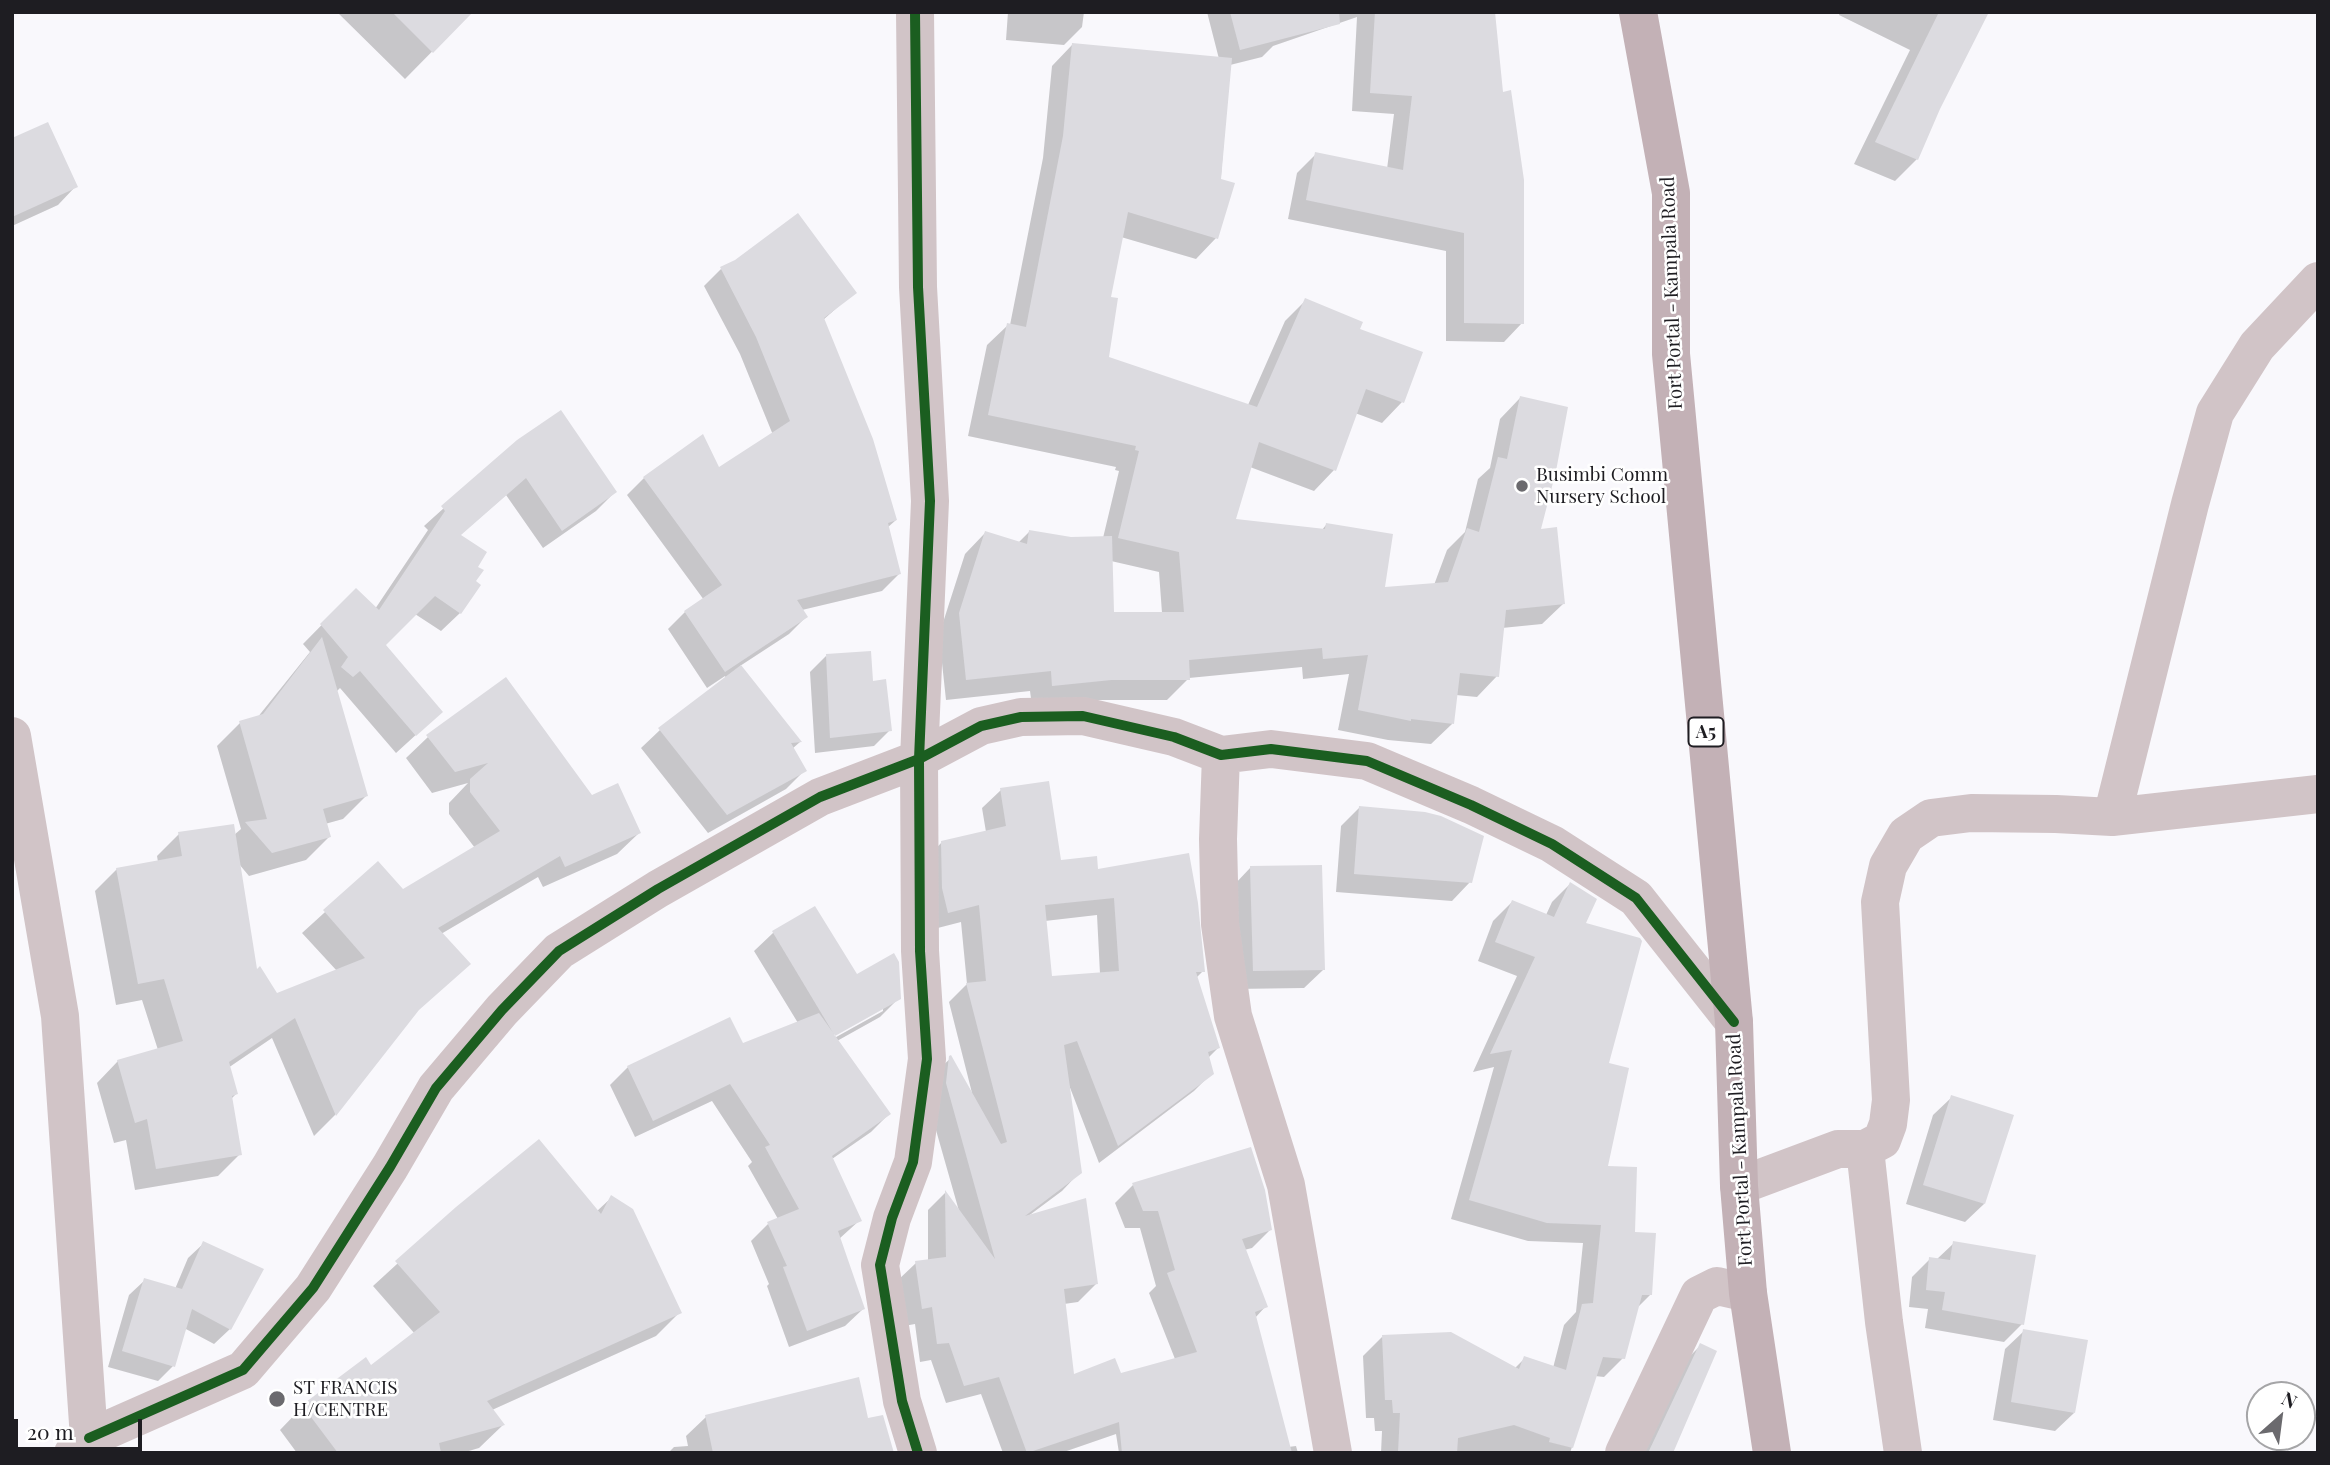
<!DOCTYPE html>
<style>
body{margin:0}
#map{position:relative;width:2330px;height:1465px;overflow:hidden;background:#f9f8fc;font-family:"Playfair Display",serif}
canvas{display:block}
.frame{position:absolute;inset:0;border:14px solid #1e1d22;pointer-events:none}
.north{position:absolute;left:2246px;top:1381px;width:70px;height:70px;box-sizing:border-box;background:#fff;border:2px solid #a5a5a7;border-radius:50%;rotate:28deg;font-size:19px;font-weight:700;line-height:28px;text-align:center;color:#1e1d22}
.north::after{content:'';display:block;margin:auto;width:24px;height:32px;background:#6b6a6e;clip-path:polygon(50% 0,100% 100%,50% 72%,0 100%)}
.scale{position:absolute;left:14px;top:1419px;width:128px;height:32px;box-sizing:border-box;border:4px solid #1e1d22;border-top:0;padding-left:9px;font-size:21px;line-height:24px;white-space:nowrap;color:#1e1d22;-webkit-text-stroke:5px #fff;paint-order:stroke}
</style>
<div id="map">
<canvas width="2330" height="1465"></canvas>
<div class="frame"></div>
<div class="north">N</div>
<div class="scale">20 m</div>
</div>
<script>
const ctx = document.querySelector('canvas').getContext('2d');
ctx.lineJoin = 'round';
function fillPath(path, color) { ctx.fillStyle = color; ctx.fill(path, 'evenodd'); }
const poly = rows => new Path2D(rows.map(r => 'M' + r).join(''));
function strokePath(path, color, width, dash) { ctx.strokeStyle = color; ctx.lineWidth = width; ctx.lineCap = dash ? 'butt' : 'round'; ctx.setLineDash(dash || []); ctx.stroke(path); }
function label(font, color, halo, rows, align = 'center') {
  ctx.font = font + ' "Playfair Display",serif'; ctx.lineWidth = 5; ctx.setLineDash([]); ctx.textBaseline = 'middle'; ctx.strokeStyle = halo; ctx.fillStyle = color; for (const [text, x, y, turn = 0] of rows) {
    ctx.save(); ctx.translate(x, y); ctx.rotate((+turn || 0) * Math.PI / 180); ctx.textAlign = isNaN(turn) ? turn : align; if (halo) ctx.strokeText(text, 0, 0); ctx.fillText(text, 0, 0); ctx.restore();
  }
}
fillPath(poly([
 [337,12,471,12,405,79],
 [1008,12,1084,12,1082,27,1064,45,1006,40],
 [1207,12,1494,12,1522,323,1504,342,1446,341,1446,251,1288,219,1297,173,1316,154,1387,169,1394,114,1352,111,1357,17,1273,46,1262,57,1230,65,1216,238,1196,259,1121,237,1109,298,1107,359,1248,405,1285,321,1306,300,1358,330,1402,402,1382,423,1355,413,1334,470,1314,491,1250,467,1233,521,1321,531,1326,525,1383,589,1434,585,1447,550,1465,532,1478,479,1490,468,1500,419,1520,398,1539,531,1563,604,1542,624,1502,628,1497,676,1477,697,1456,695,1452,724,1431,744,1388,740,1338,730,1349,674,1303,679,1302,667,1189,678,1167,700,1090,700,1032,706,1030,691,946,700,939,635,965,554,985,533,1018,543,1029,532,1071,539,1103,538,1119,471,1115,470,1116,467,968,436,987,345,1008,325,1010,325,1043,158,1052,66,1072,45,1219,59],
 [1111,561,1159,572,1162,613,1112,614],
 [1840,12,1987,12,1938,108,1917,159,1895,181,1854,164,1910,50,1839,15],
 [12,140,76,186,58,205,12,226],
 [721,269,855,292,823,320,896,520,887,528,899,574,882,591,802,610,806,617,789,634,740,666,800,742,792,749,805,770,786,789,708,833,641,748,660,730,726,678,725,676,707,688,668,629,685,612,704,600,627,495,644,478,718,470,773,435,740,354,704,286],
 [518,441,615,492,596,511,543,548,506,495,459,536,476,567,460,613,441,631,415,614,383,645,441,712,396,753,340,688,336,692,366,796,343,819,325,824,329,837,306,860,249,876,239,864,255,973,277,995,337,971,302,933,378,864,402,891,475,848,449,814,449,803,468,783,432,793,406,758,428,737,592,797,639,833,617,854,543,887,538,877,441,934,411,1017,335,1115,314,1136,272,1038,228,1068,236,1094,231,1099,240,1154,218,1176,135,1190,126,1140,114,1143,97,1083,118,1061,158,1050,142,1000,116,1005,95,891,117,869,158,862,157,856,179,834,234,835,241,829,217,746,240,723,257,718,310,652,303,644,356,590,375,609,428,530,424,526],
 [826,656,871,683,890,730,874,746,815,753,810,672],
 [1001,790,1059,862,1097,871,1203,971,1196,978,1218,1048,1208,1058,1212,1073,1194,1091,1099,1163,1069,1085,1080,1172,1062,1191,1027,1217,1096,1284,1078,1302,1064,1304,1073,1376,1120,1375,1175,1359,1149,1293,1156,1286,1140,1228,1125,1228,1115,1203,1133,1185,1270,1230,1252,1248,1244,1250,1266,1306,1255,1318,1288,1447,1296,1446,1298,1453,1119,1453,1116,1434,1061,1453,1003,1453,981,1394,946,1403,931,1360,920,1362,915,1324,904,1326,897,1281,916,1263,928,1261,928,1210,945,1193,959,1211,928,1102,931,1076,951,1058,972,1093,949,1002,967,984,961,922,930,930,924,861,942,842,986,832,982,808],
 [1097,915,1100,974,1050,978,1045,921],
 [1360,807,1470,882,1452,901,1336,892,1341,826],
 [1251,867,1323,970,1304,988,1235,989,1233,886],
 [1570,884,1584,924,1607,1064,1606,1168,1633,1234,1651,1294,1637,1308,1623,1358,1604,1377,1595,1376,1570,1453,1381,1453,1382,1431,1375,1431,1374,1418,1366,1418,1363,1356,1382,1337,1515,1368,1525,1358,1553,1368,1564,1325,1576,1312,1583,1243,1528,1241,1451,1219,1494,1067,1473,1072,1517,976,1478,961,1493,921,1512,902,1546,915,1552,902],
 [815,908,857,976,899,998,880,1017,837,1041,889,1114,871,1132,832,1159,860,1220,839,1239,863,1309,845,1326,789,1347,767,1286,769,1284,751,1241,768,1224,778,1219,748,1166,752,1162,712,1101,635,1137,610,1085,628,1067,730,1019,742,1045,798,1023,754,951,773,933],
 [883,1007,883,1011,829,1041,827,1038],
 [1952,1097,1984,1204,1965,1222,1906,1204,1933,1115],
 [611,1198,679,1313,656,1336,492,1410,503,1425,479,1448,462,1453,297,1453,280,1430,303,1406,371,1367,415,1334,373,1286,457,1209,596,1212],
 [204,1243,230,1329,214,1344,184,1328,173,1366,158,1381,108,1367,129,1295,145,1280,175,1289,188,1258],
 [1954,1243,2022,1324,2004,1342,1925,1328,1928,1309,1909,1307,1912,1277,1930,1259,1936,1260],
 [2024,1331,2074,1413,2055,1431,1993,1420,2005,1349],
 [1701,1345,1671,1453,1640,1453,1682,1364],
 [706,1417,867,1420,892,1453,668,1453,674,1447,688,1446,686,1436],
 [589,1451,590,1453,559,1453]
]), '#0003');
fillPath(poly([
 [392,12,473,12,433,53],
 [1230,12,1339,12,1340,24,1240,50],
 [1375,12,1495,12,1503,92,1511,90,1524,180,1524,324,1464,323,1464,233,1306,200,1315,152,1403,170,1412,96,1370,93],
 [1939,12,1989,12,1940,109,1918,160,1875,142],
 [1072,43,1232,58,1221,179,1235,183,1218,239,1128,212,1111,297,1118,298,1109,357,1257,407,1305,298,1363,322,1360,329,1423,352,1404,403,1366,389,1336,471,1259,442,1236,519,1325,529,1326,523,1393,534,1385,587,1448,582,1467,528,1479,532,1498,457,1507,459,1520,396,1568,407,1556,471,1541,529,1557,527,1565,604,1506,610,1499,677,1460,673,1454,724,1411,719,1411,721,1358,710,1368,655,1323,659,1322,648,1189,660,1190,680,1111,680,1052,686,1051,671,966,680,959,613,985,531,1027,544,1029,530,1071,537,1112,536,1114,612,1184,612,1179,552,1118,538,1139,451,1135,450,1136,446,988,415,1007,323,1026,327,1063,136],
 [48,122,78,187,12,217,12,138],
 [798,213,857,293,824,318,873,439,897,520,888,523,901,574,797,600,808,617,725,672,684,611,722,585,643,477,703,434,719,467,790,421,756,337,720,267,735,260],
 [561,410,617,492,562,531,526,478,461,535,487,552,478,567,484,570,476,581,481,585,461,614,435,596,386,645,443,712,416,736,360,671,353,677,341,667,348,657,320,624,356,588,379,610,445,511,441,506,517,440],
 [322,637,368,796,323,809,331,837,272,853,245,822,267,819,239,721,263,714],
 [871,651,873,681,886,679,892,731,830,738,826,654],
 [741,665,802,742,791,743,807,771,727,815,658,728],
 [506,677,592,795,618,783,641,833,565,867,560,856,438,928,471,964,419,1010,336,1116,295,1018,229,1062,238,1094,232,1096,242,1155,156,1169,147,1119,135,1123,117,1060,183,1041,164,979,138,984,116,868,182,856,178,832,234,824,257,969,260,966,277,993,365,958,323,910,378,861,403,889,500,831,470,792,470,779,488,763,455,772,426,735],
 [1049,781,1061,860,1097,856,1098,869,1189,853,1198,903,1205,972,1196,972,1220,1048,1208,1052,1214,1074,1118,1146,1077,1041,1064,1045,1082,1173,1025,1216,1086,1198,1098,1284,1064,1289,1074,1374,1115,1358,1121,1373,1197,1352,1167,1273,1175,1270,1158,1211,1143,1211,1132,1183,1251,1147,1265,1190,1272,1230,1242,1239,1268,1307,1255,1312,1292,1453,1122,1453,1119,1422,1027,1453,999,1377,964,1386,949,1343,937,1344,932,1307,922,1309,915,1261,946,1257,945,1190,995,1259,946,1083,949,1056,951,1055,1001,1144,1007,1142,966,983,986,981,979,905,948,913,942,888,941,841,1006,826,1000,788],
 [1114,898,1119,971,1052,976,1045,905],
 [1359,806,1425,812,1441,816,1484,836,1472,883,1354,874],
 [1322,865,1325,970,1253,971,1250,866],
 [1570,882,1597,899,1586,923,1640,938,1642,941,1609,1063,1629,1068,1608,1166,1637,1167,1635,1232,1656,1233,1652,1295,1642,1295,1625,1359,1603,1357,1573,1448,1549,1442,1550,1438,1514,1425,1458,1438,1457,1453,1398,1453,1400,1413,1393,1413,1392,1400,1385,1400,1382,1335,1451,1332,1519,1369,1524,1356,1566,1370,1582,1304,1593,1303,1601,1225,1547,1223,1469,1200,1512,1050,1490,1054,1535,957,1495,942,1512,900,1554,917],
 [815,906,857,974,894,953,899,962,901,999,835,1036,772,931],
 [819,1013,891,1114,832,1156,862,1221,838,1231,865,1309,807,1331,783,1267,787,1266,767,1222,799,1209,765,1147,770,1145,730,1084,653,1121,627,1066,730,1017,743,1043],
 [1951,1095,2014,1115,1985,1204,1923,1185],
 [539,1139,601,1214,611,1195,633,1209,682,1313,487,1401,505,1425,439,1443,441,1453,338,1453,302,1405,366,1357,371,1365,440,1312,395,1261,456,1207],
 [203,1241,264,1269,231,1330,192,1309,175,1367,122,1351,144,1278,182,1289],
 [1953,1241,2036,1255,2024,1325,1942,1310,1945,1292,1926,1290,1929,1257,1950,1260],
 [2023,1329,2088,1340,2075,1413,2011,1402],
 [1700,1343,1717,1351,1673,1453,1648,1453],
 [859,1377,868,1418,883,1415,894,1453,713,1453,705,1415]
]), '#dcdbe0');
strokePath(poly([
 [915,12,918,287,930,501,919,759,920,951,927,1059,913,1162,892,1218,880,1265,902,1401,918,1453],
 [12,736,60,1016,89,1438,73,1453],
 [1221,755,1218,839,1220,924,1233,1016,1286,1185,1333,1453],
 [2112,817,2190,504,2215,413,2257,346,2318,281],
 [1865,1149,1884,1322,1903,1453],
 [1739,1186,1838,1149,1865,1149,1882,1140,1888,1124,1891,1100,1880,902,1888,866,1906,835,1931,818,1971,813,2056,814,2112,817,2318,794],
 [89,1438,243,1370,313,1288,390,1167,436,1088,502,1010,559,951,658,889,820,797,919,759,981,726,1021,717,1083,716,1174,737,1221,755,1271,749,1367,761,1471,805,1552,844,1636,898,1734,1022],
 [1624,1453,1699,1295,1717,1286,1748,1293]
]), '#d1c4c7', 38);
strokePath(poly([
 [1638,12,1671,193,1671,354,1734,1022,1739,1186,1748,1293,1772,1453]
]), '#c3b1b6', 38);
strokePath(poly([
 [915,12,918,287,930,501,919,759,920,951,927,1059,913,1162,892,1218,880,1265,902,1401,918,1453],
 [89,1438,243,1370,313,1288,390,1167,436,1088,502,1010,559,951,658,889,820,797,919,759,981,726,1021,717,1083,716,1174,737,1221,755,1271,749,1367,761,1471,805,1552,844,1636,898,1734,1022]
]), '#1b5e20', 10);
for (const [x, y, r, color] of [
 [1522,486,7,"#6b6a6e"],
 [277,1399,9,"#6b6a6e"]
]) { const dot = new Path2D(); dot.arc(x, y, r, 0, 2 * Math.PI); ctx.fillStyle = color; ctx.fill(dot); strokePath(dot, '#fff', 2.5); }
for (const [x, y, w] of [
 [1706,732,35]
]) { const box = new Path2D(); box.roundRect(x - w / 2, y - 14.5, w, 29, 5); ctx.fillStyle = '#fff'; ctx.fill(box); strokePath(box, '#1e1d22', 2); }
label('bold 18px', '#1e1d22', null, [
 ["A5",1706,732]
]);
label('19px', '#1e1d22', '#fff', [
 ["Fort Portal - Kampala Road",1672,293,-92],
 ["Fort Portal - Kampala Road",1740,1150,-93]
]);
label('19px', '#1e1d22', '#fff', [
 ["Busimbi Comm",1536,475],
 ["Nursery School",1536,497],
 ["ST FRANCIS",293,1388],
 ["H/CENTRE",293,1410]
], 'left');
</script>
